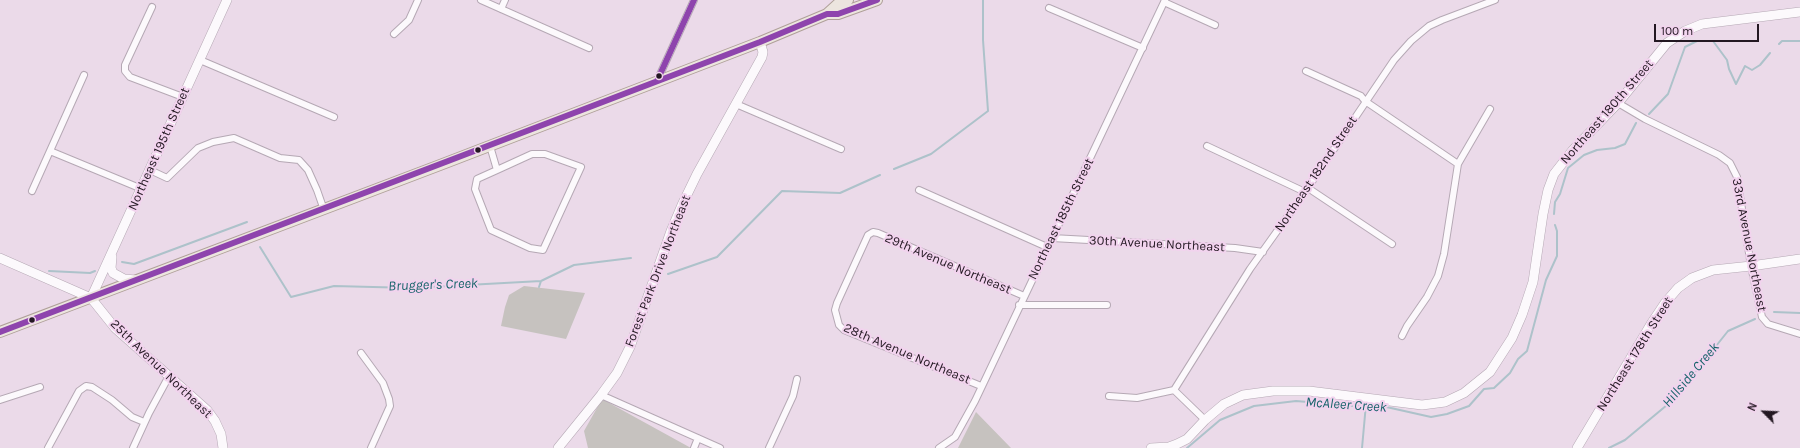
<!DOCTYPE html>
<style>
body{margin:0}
#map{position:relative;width:1800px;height:448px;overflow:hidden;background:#ebdae9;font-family:Karla,sans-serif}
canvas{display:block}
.north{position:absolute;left:1744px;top:392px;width:40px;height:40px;-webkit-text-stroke:3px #f2d3ee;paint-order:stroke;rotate:294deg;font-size:11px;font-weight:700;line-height:16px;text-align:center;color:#231822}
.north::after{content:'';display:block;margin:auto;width:14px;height:18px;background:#231822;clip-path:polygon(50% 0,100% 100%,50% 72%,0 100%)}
.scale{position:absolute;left:1654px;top:24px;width:105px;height:18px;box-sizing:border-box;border:2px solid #231822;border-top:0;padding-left:5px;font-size:12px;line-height:14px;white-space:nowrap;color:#231822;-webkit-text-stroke:3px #f2d3ee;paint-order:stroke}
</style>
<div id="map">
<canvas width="1800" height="448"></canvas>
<div class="north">N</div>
<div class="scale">100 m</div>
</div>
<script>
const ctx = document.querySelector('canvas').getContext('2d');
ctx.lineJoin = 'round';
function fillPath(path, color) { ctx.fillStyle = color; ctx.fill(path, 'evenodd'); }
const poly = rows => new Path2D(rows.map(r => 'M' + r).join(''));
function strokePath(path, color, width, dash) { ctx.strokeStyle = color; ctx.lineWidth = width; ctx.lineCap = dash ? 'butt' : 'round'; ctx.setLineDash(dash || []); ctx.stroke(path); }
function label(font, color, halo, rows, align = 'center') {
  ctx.font = font + ' Karla,sans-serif'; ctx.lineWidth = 4; ctx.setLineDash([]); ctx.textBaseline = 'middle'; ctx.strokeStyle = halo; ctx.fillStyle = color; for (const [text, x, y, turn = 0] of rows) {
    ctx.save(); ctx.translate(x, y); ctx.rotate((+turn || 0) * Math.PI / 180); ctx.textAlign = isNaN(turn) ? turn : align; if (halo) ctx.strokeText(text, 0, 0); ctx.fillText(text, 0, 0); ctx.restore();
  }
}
fillPath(poly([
 [524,286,585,293,566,339,501,326,505,307,509,295],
 [602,399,691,448,588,448,584,431],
 [976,412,1011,448,958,448]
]), '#c6c2bf');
strokePath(poly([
 [1779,44,1782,41,1800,41],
 [1649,114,1668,94,1685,47,1697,41,1713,41,1727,60,1729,69,1736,84,1745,66,1752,70,1760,65,1770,53],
 [894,169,931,154,988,111,983,40,983,0],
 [1554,214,1555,202,1560,194,1568,168,1584,155,1597,150,1615,148,1625,144,1636,123],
 [260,247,291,297,334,286,412,288,541,281,574,265,631,258],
 [122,262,134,264,247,222],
 [49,271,90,273,95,271],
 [668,274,717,257,782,191,840,193,880,175],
 [539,287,541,281],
 [1774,312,1800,313],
 [1187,448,1220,420,1254,406,1296,401,1355,406,1373,404,1431,417,1447,414,1469,406,1484,389,1494,388,1510,373,1518,359,1527,351,1546,280,1557,256,1557,231,1555,225],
 [1362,448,1366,404],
 [1609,448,1625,440,1673,400,1728,331,1755,319]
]), '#adc2ca', 2);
const street = poly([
 [481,0,589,48],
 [1164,2,1215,25],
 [152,7,125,65,125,71,130,77,183,97],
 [1049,8,1143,48],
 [501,9,505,0],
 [394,34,409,20,418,0],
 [200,60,334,117],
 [1306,71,1361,96,1365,101,1458,164],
 [657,81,694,0],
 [1618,103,1645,119,1719,155,1730,163,1737,177,1751,266,1762,317,1768,324,1800,334],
 [736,104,841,149],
 [490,146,497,170,477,179,475,189,491,230,530,248,543,250,581,167,545,154,532,154,497,170],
 [1207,146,1305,192],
 [50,151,142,189],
 [150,170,167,178,198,148,213,142,234,138,280,158,299,160,308,170,317,190,324,210],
 [1308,188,1392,244],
 [919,190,1047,247],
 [32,191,84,75],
 [1052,238,1235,248,1263,252],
 [1019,305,1107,305],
 [1402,336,1407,326,1427,297,1438,276,1444,254,1458,164,1490,109],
 [361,353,383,383,389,399,390,406,371,448],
 [981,386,844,330,839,325,835,310,837,303,868,235,873,232,878,233,1024,296],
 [1174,390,1250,269,1305,192,1394,60,1411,41,1429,26,1442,20,1495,0],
 [1174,390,1205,420],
 [601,395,720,448],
 [1109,396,1137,398,1174,390],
 [0,400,40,387],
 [48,448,79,391,86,386,92,387,112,400,132,417,144,422],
 [133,448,149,413,169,376],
 [694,448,698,438],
 [769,448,793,396,797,379],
 [939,448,955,437,975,401,1165,0]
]);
const secondary = poly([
 [112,257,111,268,113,273,124,279,136,280],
 [0,258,91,298,115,328,207,410,215,421,221,434,223,448],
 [91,298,227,0],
 [558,448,601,395,617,373,630,347,671,231,682,205,697,174,762,57,763,52,760,42],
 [1151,448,1169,447,1177,444,1187,439,1205,420,1224,404,1243,395,1273,391,1309,391,1422,405,1445,402,1464,393,1490,372,1512,338,1522,315,1533,282,1543,214,1548,190,1554,174,1572,151,1618,103,1667,43,1685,31,1702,24,1800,12],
 [1577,448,1651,324,1665,303,1678,288,1692,278,1713,270,1751,266,1800,259]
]);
const primary = poly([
 [827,14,839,3,848,0],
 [0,332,440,165,760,42,827,14,838,14,877,0]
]);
strokePath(street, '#b5a8b4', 8);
strokePath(secondary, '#b5a8b4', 10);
strokePath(primary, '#afa099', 12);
strokePath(street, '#fcf9fc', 6);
strokePath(secondary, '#fcf9fc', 9);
strokePath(primary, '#ece5df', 10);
strokePath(poly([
 [657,81,694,0],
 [0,332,760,42,827,14,838,14,877,0]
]), '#8e44ad', 6);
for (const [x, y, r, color] of [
 [659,76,3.5,"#231822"],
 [478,150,3.5,"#231822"],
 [32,320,3.5,"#231822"]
]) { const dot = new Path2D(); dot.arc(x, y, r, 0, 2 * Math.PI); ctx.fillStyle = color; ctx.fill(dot); strokePath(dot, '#f2d3ee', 1.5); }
label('13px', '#231822', '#f2d3ee', [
 ["Northeast 180th Street",1607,112,-49],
 ["Northeast 195th Street",159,149,-66],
 ["Northeast 182nd Street",1316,174,-56],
 ["Northeast 185th Street",1061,219,-64],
 ["30th Avenue Northeast",1157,244,3],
 ["33rd Avenue Northeast",1749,245,79],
 ["29th Avenue Northeast",948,264,23],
 ["Forest Park Drive Northeast",658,271,-69],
 ["28th Avenue Northeast",907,354,23],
 ["Northeast 178th Street",1635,354,-58],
 ["25th Avenue Northeast",161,369,44]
]);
label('italic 14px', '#16636a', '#f2d3ee', [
 ["Brugger's Creek",433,285,-2],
 ["Hillside Creek",1691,375,-50],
 ["McAleer Creek",1346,405,4]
]);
</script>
